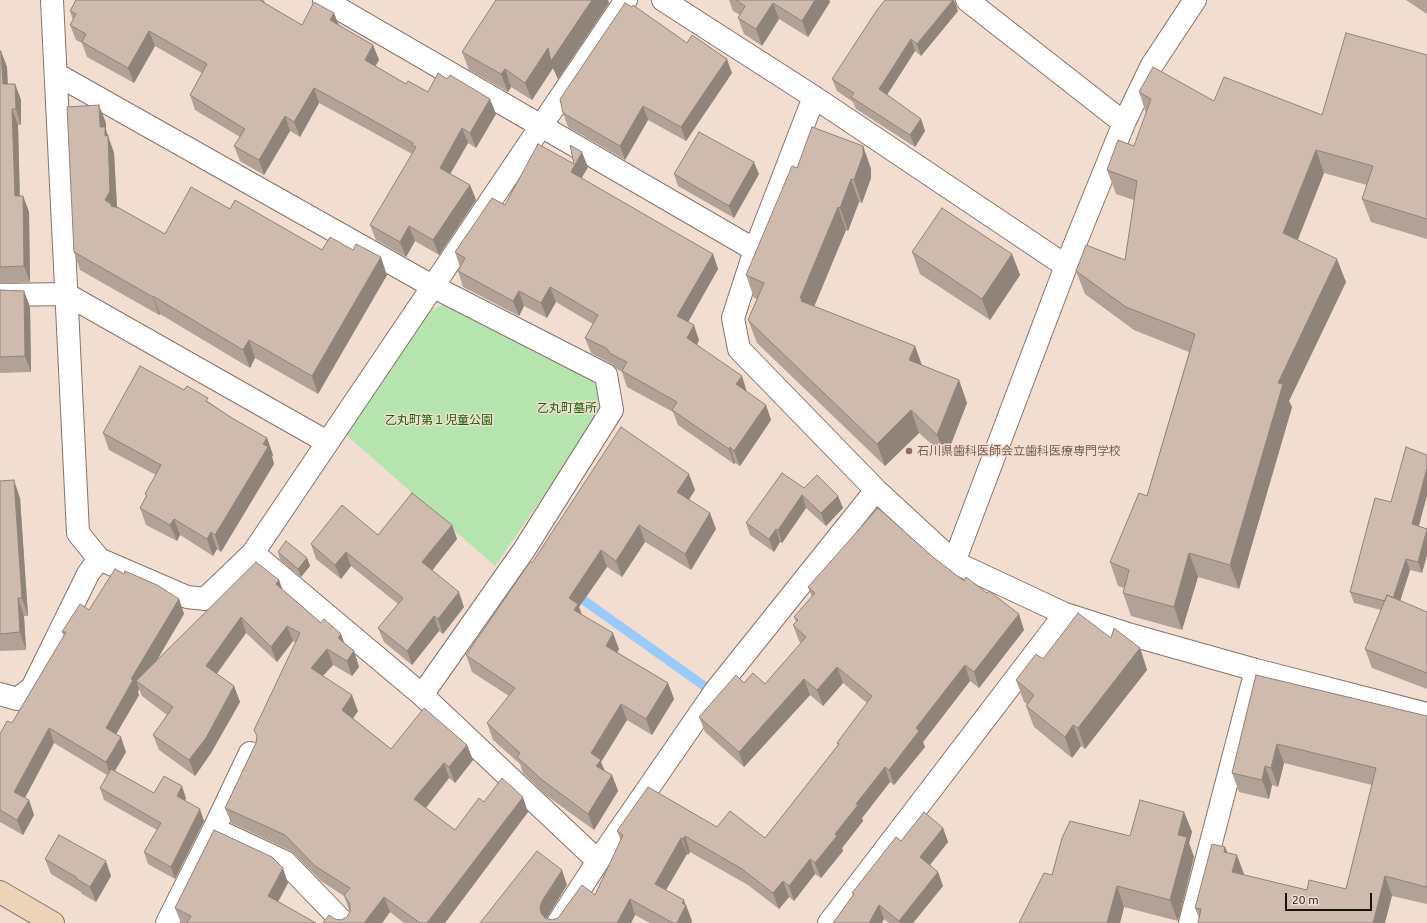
<!DOCTYPE html>
<meta charset="utf-8">
<style>
body{margin:0}
#map{position:relative;width:1427px;height:923px;overflow:hidden;background:#f2ded1;font-family:Ubuntu,sans-serif}
canvas{display:block}
.scale{position:absolute;left:1285px;top:893px;width:87px;height:18px;box-sizing:border-box;border:2px solid #18120d;border-top:0;padding-left:5px;font-size:12px;line-height:14px;white-space:nowrap;color:#18120d;-webkit-text-stroke:3px #f2ded1;paint-order:stroke}
</style>
<div id="map">
<canvas width="1427" height="923"></canvas>
<div class="scale">20 m</div>
</div>
<script>
const ctx = document.querySelector('canvas').getContext('2d');
ctx.lineJoin = 'round';
function fillPath(path, color) { ctx.fillStyle = color; ctx.fill(path, 'evenodd'); }
const poly = rows => new Path2D(rows.map(r => 'M' + r).join(''));
function strokePath(path, color, width, dash) { ctx.strokeStyle = color; ctx.lineWidth = width; ctx.lineCap = dash ? 'butt' : 'round'; ctx.setLineDash(dash || []); ctx.stroke(path); }
function label(font, color, halo, rows, align = 'center') {
  ctx.font = font + ' Ubuntu,"Noto Sans JP",sans-serif'; ctx.lineWidth = 3; ctx.setLineDash([]); ctx.textBaseline = 'middle'; ctx.strokeStyle = halo; ctx.fillStyle = color; for (const [text, x, y, turn = 0] of rows) {
    ctx.save(); ctx.translate(x, y); ctx.rotate((+turn || 0) * Math.PI / 180); ctx.textAlign = isNaN(turn) ? turn : align; if (halo) ctx.strokeText(text, 0, 0); ctx.fillText(text, 0, 0); ctx.restore();
  }
}
fillPath(poly([
 [448,301,597,383,603,410,495,566,344,433,419,317]
]), '#b6e4af');
strokePath(poly([
 [575,594,707,688]
]), '#9ac9fc', 9);
const street = poly([
 [52,0,78,533,99,559,187,597,205,599,253,553,626,0],
 [324,0,755,250],
 [663,0,814,97,1066,266],
 [967,0,1124,123],
 [56,74,432,286,606,375,612,410,524,550,422,695],
 [814,97,755,250,733,318,739,349,876,490],
 [0,295,66,294,327,442],
 [253,553,422,695,598,861],
 [954,562,1066,266,1124,123,1152,65,1195,0],
 [0,694,17,699,32,688,88,574,99,559],
 [214,829,250,753],
 [167,923,214,829,285,862,344,923],
 [558,923,598,861,716,690,876,490,954,562,1065,614,1128,634,1256,670,1427,714],
 [829,923,1065,614],
 [1190,923,1256,670]
]);
const secondary = poly([
 [0,892,53,923]
]);
strokePath(street, '#857468', 24);
strokePath(secondary, '#857468', 24);
strokePath(street, '#fff', 22);
strokePath(secondary, '#edd4b8', 22);
fillPath(poly([
 [76,0,264,0,265,3,302,25,334,13,338,25,373,45,379,60,375,66,406,84,428,92,447,79,490,99,496,114,476,148,468,143,450,174,470,185,476,200,439,255,415,241,406,257,376,240,370,225,412,154,356,123,319,103,300,137,290,131,264,175,240,161,234,146,240,137,195,110,190,95,202,73,155,46,134,83,87,57,82,43,76,40,70,25,73,20,70,11],
 [729,0,829,0,830,2,808,37,779,19,762,46,744,34,738,18,740,15,733,11],
 [1406,0,1427,0,1427,14],
 [609,3,558,79,553,68,532,100,511,87,508,92,469,70,462,52],
 [958,11,921,56,915,51,887,95,921,119,925,131,915,147,856,109,853,102,837,91,832,79],
 [0,51,7,67,8,84,15,84,21,100,21,125,18,125,20,196,23,196,29,212,30,282,0,284],
 [1427,55,1427,239,1371,222,1362,199,1367,185,1324,173,1298,240,1346,282,1289,401,1292,407,1239,589,1198,577,1182,630,1131,616,1123,593,1124,588,1118,586,1110,562,1147,496,1189,352,1134,330,1085,294,1076,271,1125,260,1134,200,1116,194,1107,170,1134,146,1146,113,1139,92,1214,101,1322,115],
 [732,73,686,141,648,120,625,160,568,127,563,113],
 [106,123,106,130,114,153,117,207,165,234,230,209,322,250,387,275,318,394,255,358,250,368,160,314,159,315,80,270,74,252],
 [863,146,871,169,871,178,862,203,859,202,848,231,846,230,814,306,915,346,922,365,959,380,967,403,946,457,919,433,885,466,757,343,748,320,757,299,754,298,746,275,797,168],
 [574,164,588,167,581,179,713,254,718,269,688,322,699,340,697,345,747,392,766,405,771,420,740,466,735,463,734,464,678,425,673,412,627,387,622,372,617,369,612,364,591,353,585,338,593,324,556,302,547,318,524,306,519,316,463,287,458,271,460,267,455,252,505,205],
 [674,174,759,174,734,218,678,186],
 [912,252,1012,254,1020,275,990,320,920,274],
 [0,290,24,291,30,307,31,372,0,373],
 [184,390,209,402,232,418,267,438,273,455,272,457,274,464,221,552,217,549,213,556,180,535,177,541,146,525,140,508,146,496,145,494,156,475,109,450,103,433],
 [1427,455,1427,495,1419,526,1427,529,1427,555,1422,573,1410,570,1400,601,1427,612,1427,689,1372,668,1365,649,1381,610,1354,603,1350,592,1391,502],
 [0,481,20,498,28,616,24,616,26,650,0,651],
 [804,488,838,496,843,508,826,526,806,508,782,543,780,542,774,552,750,535,746,523],
 [695,490,689,500,716,529,691,570,645,542,622,577,607,567,579,607,582,615,619,649,617,652,668,683,674,699,652,735,627,720,601,762,605,771,612,775,618,791,594,830,547,796,523,773,520,764,493,740,487,723,509,696,472,672,466,655,532,563],
 [452,525,457,539,432,570,464,607,443,634,439,631,412,665,384,642,378,628,398,604,351,566,341,579,316,559,311,544],
 [278,552,307,558,310,566,301,577,280,560],
 [933,557,1024,630,979,688,970,681,923,742,925,747,894,785,890,782,862,818,863,821,842,848,843,851,821,878,815,874,794,901,789,897,779,909,748,885,690,852,688,855,687,854,666,890,685,904,692,921,691,923,650,923,635,915,631,923,480,923,567,885,547,918,552,920,558,918,595,895,621,841,617,831,717,827,765,838,838,745,837,743,867,703,843,683,823,706,810,695,744,767,705,732,699,717,744,683,765,684,801,643,799,641,793,625,796,622,794,617,812,597,808,587],
 [124,574,179,599,184,614,156,662,279,580,282,589,354,651,359,667,352,676,333,665,323,676,358,711,353,718,391,749,467,745,473,760,455,783,449,778,426,808,455,830,484,802,528,812,445,923,404,923,390,912,382,923,335,919,341,920,347,917,350,912,344,896,321,881,291,851,231,823,225,808,256,743,296,643,293,641,277,662,246,633,217,674,234,686,240,702,211,753,195,776,159,750,153,735,167,715,142,696,139,689,138,692,139,695,116,734,126,752,115,771,154,793,186,798,185,801,204,821,175,879,148,864,144,852,157,830,104,800,100,788,107,775,54,743,25,798,29,800,34,815,23,835,0,822,0,734,12,723,64,636,62,632,89,610],
 [1111,638,1140,648,1147,670,1085,749,1081,746,1072,758,1034,727,1026,706,1027,704,1024,702,1016,680,1043,659],
 [1256,675,1427,716,1427,904,1392,896,1199,918,1195,908,1225,847,1228,853,1244,874,1243,875,1307,890,1346,889,1372,785,1284,763,1278,787,1272,785,1269,799,1239,792,1232,773],
 [1184,812,1192,832,1189,843,1194,857,1178,921,1124,907,1120,923,1019,923,1052,875,1130,836],
 [943,828,948,842,930,865,938,872,943,886,913,923,889,923,884,919,882,923,833,923,853,895,852,893,901,841],
 [45,859,111,876,96,902,82,894,81,892,51,874],
 [288,883,278,902,316,923,181,923,175,908]
]), '#b1a196');
fillPath(poly([
 [592,0,608,0,609,3,558,79,553,68,532,100,525,83,548,48],
 [815,0,829,0,830,2,808,37,802,21],
 [953,0,954,0,958,11,921,56,917,44],
 [773,3,779,19,762,46,756,29],
 [334,13,340,28,330,20],
 [149,31,155,46,134,83,128,68],
 [911,39,915,51,883,101,879,89],
 [373,45,379,60,370,75,365,60],
 [1,51,7,67,8,100,3,84],
 [727,59,732,73,686,141,681,127],
 [505,69,511,87,508,92,501,74],
 [15,84,21,100,21,125,16,109],
 [314,88,319,103,300,137,294,122],
 [490,99,496,114,476,148,470,133],
 [99,105,106,123,106,130,114,153,117,208,114,213,105,200],
 [643,106,648,120,625,160,620,146],
 [12,109,18,125,20,212,15,196],
 [285,116,290,131,264,175,259,160],
 [921,119,925,131,915,147,910,135],
 [462,128,468,143,445,183,440,168],
 [863,146,871,169,871,178,862,203,854,180],
 [1316,150,1324,173,1291,256,1283,233],
 [582,152,588,167,576,188,571,172],
 [754,162,759,174,734,218,729,206],
 [851,179,859,202,848,231,840,208],
 [470,185,476,200,439,255,433,240],
 [23,196,29,212,30,282,24,266],
 [838,207,846,230,809,319,800,298],
 [409,226,415,241,406,257,400,242],
 [713,254,718,269,683,331,677,316],
 [1012,254,1020,275,990,320,982,299],
 [381,257,387,275,318,394,312,376],
 [1337,259,1346,282,1289,401,1292,407,1239,589,1230,565,1278,383],
 [550,287,556,302,547,318,541,303],
 [24,291,30,307,31,372,25,356],
 [519,291,524,306,519,316,513,301],
 [153,296,160,314,159,315,153,297],
 [694,325,699,340,692,353,687,338],
 [249,340,255,358,250,368,243,350],
 [915,346,923,369,909,360],
 [742,376,747,392,742,400,736,384],
 [959,380,967,403,946,457,937,435],
 [766,405,771,420,740,466,734,451],
 [911,410,919,433,885,466,877,444],
 [267,438,273,455,272,457,274,464,221,552,215,535],
 [730,447,735,463,734,464,729,449],
 [1427,468,1427,495,1416,536,1412,524],
 [689,474,695,490,683,508,677,492],
 [14,480,20,498,28,616,22,598],
 [802,495,806,508,782,543,778,530],
 [838,496,843,508,826,526,821,513],
 [710,513,716,529,691,570,685,554],
 [174,519,180,535,177,541,170,525],
 [452,525,457,539,427,577,422,562],
 [639,525,645,542,622,577,616,561],
 [776,529,780,542,774,552,769,539],
 [1427,529,1427,555,1422,573,1418,562],
 [211,532,217,549,213,556,207,539],
 [601,550,607,567,579,607,584,620,580,626,569,598],
 [346,552,351,566,341,579,335,565],
 [1189,553,1198,577,1182,630,1174,607],
 [307,558,310,566,301,577,298,569],
 [1406,559,1410,570,1396,614,1392,603],
 [279,580,285,596,276,584],
 [459,592,464,607,443,634,438,619],
 [18,598,24,616,26,650,20,632],
 [179,599,184,614,142,685,136,681,139,689,138,692,139,695,111,743,106,728,131,679],
 [1019,614,1024,630,979,688,974,672],
 [434,616,439,631,412,665,407,651],
 [241,617,246,633,211,681,206,666],
 [287,626,293,641,277,662,271,647],
 [613,633,619,649,612,662,606,646],
 [341,634,347,650,338,638],
 [1140,648,1147,670,1085,749,1078,728],
 [327,649,333,665,316,683,311,668],
 [354,651,359,667,352,676,347,661],
 [965,665,970,681,923,742,925,747,894,785,889,770,916,728],
 [837,667,843,683,823,706,817,690],
 [804,679,810,695,744,767,739,752],
 [668,683,674,699,652,735,646,719],
 [234,686,240,702,211,753,195,776,189,760],
 [352,695,358,711,348,726,342,710],
 [621,704,627,720,601,762,607,777,602,783,591,753],
 [1073,725,1081,746,1072,758,1065,737],
 [49,728,54,743,20,807,14,792],
 [121,737,126,752,111,777,106,762],
 [1277,744,1284,763,1278,787,1271,768],
 [467,745,473,760,455,783,449,767],
 [444,763,449,778,420,815,414,799],
 [1265,766,1272,785,1269,799,1262,780],
 [885,767,890,782,862,818,863,821,842,848,843,851,821,878,815,863,856,804],
 [612,775,618,791,594,830,588,814],
 [182,786,186,798,181,807,177,796],
 [523,797,528,812,445,923,427,923],
 [29,800,34,815,23,835,17,820],
 [200,809,204,821,175,879,171,867],
 [1184,812,1192,832,1189,843,1194,857,1178,921,1170,900,1178,835],
 [943,828,948,842,925,871,920,857],
 [685,836,690,852,688,855,683,839],
 [681,838,687,854,660,900,655,884],
 [1225,847,1232,866,1224,852],
 [1237,855,1244,874,1239,891,1232,872],
 [810,859,815,874,794,901,789,886],
 [106,861,111,876,96,902,90,887],
 [283,868,288,883,273,911,268,896],
 [562,870,567,885,547,917,546,923,541,913,540,907,542,901],
 [938,872,943,886,913,923,900,923,899,921],
 [1385,876,1392,896,1385,923,1373,923],
 [783,881,789,897,779,909,773,893],
 [1117,886,1124,907,1120,923,1107,923],
 [384,897,390,912,382,923,364,923],
 [630,899,635,915,631,923,617,923],
 [684,900,686,906,686,905,692,921,691,923,677,923,682,903],
 [879,905,884,919,882,923,869,923]
]), '#90837a');
const building = poly([
 [76,0,261,0,261,1,302,25,314,2,334,13,330,20,373,45,365,60,406,84,408,81,428,92,438,73,447,79,450,75,490,99,470,133,462,128,440,168,470,185,433,240,409,226,400,242,370,225,416,147,412,145,413,143,351,108,314,88,294,122,285,116,259,160,234,146,245,129,190,95,207,64,149,31,128,68,82,42,86,34,70,25,76,14,70,11,76,0],
 [496,0,592,0,551,61,548,48,525,83,505,69,501,74,462,52,496,0],
 [736,0,815,0,802,21,773,3,756,29,738,18,745,6,736,0],
 [885,0,953,0,917,44,911,39,879,89,921,119,910,135,851,97,854,93,832,79,877,10,885,0],
 [625,3,632,7,633,5,687,43,692,35,727,59,681,127,643,106,620,146,563,113,560,99,625,3],
 [1346,33,1427,55,1427,219,1362,199,1373,166,1316,150,1283,233,1337,259,1278,383,1283,384,1230,565,1189,553,1174,607,1123,593,1129,570,1110,562,1139,493,1147,496,1195,334,1126,307,1076,271,1086,245,1125,260,1137,181,1107,170,1118,140,1134,146,1151,99,1139,92,1153,67,1214,101,1224,77,1322,115,1346,33],
 [0,51,1,51,3,84,15,84,16,109,12,109,15,196,23,196,24,266,0,267,0,51],
 [99,105,100,127,105,127,105,136,108,135,110,191,105,200,111,204,111,206,119,208,165,234,191,187,230,209,235,200,322,250,330,237,353,250,356,244,381,257,312,376,249,340,243,350,153,296,153,297,74,252,67,107,99,105],
 [812,127,863,146,863,155,854,180,851,179,840,208,838,207,800,298,802,299,801,301,915,346,909,360,959,380,937,435,911,410,877,444,748,320,764,283,746,275,792,166,797,168,812,127],
 [699,132,754,162,729,206,674,174,699,132],
 [538,144,574,164,570,145,582,152,571,172,713,254,677,316,694,325,687,338,742,376,736,384,766,405,734,451,730,447,729,449,672,410,677,402,622,371,627,362,611,354,606,348,585,338,598,315,550,287,541,303,519,291,513,301,458,271,465,258,455,252,492,198,505,205,538,144],
 [942,208,1012,254,982,299,912,252,942,208],
 [0,290,24,291,25,356,0,357,0,290],
 [140,366,184,390,187,386,208,398,206,401,232,418,267,438,263,444,268,447,215,535,211,532,207,539,174,519,170,525,140,508,147,495,145,494,161,465,103,433,140,366],
 [621,427,689,474,677,492,710,513,685,554,639,525,616,561,601,550,569,598,578,604,574,610,613,633,606,646,668,683,646,719,621,704,591,753,601,760,596,766,612,775,588,814,541,779,517,757,520,753,487,723,515,688,466,655,530,562,532,563,621,427],
 [1406,447,1427,455,1427,468,1412,524,1427,529,1418,562,1406,559,1393,598,1387,595,1385,601,1350,592,1375,498,1391,502,1406,447],
 [782,473,804,488,817,475,838,496,821,513,802,495,778,530,776,529,769,539,746,523,782,473],
 [14,480,22,598,18,598,20,632,0,634,0,481,14,480],
 [412,493,452,525,422,562,459,592,438,619,434,616,407,651,378,628,403,598,346,552,335,565,311,544,342,505,378,535,412,493],
 [878,508,933,557,964,581,966,577,987,593,989,591,1019,614,974,672,965,665,916,728,919,731,889,770,885,767,856,804,858,805,835,834,837,836,815,863,810,859,789,886,783,881,773,893,742,869,685,836,683,839,681,838,655,884,684,900,682,903,686,905,677,923,673,923,630,899,617,923,480,923,537,851,562,870,542,901,540,907,541,913,545,918,552,920,558,918,582,885,595,895,623,835,617,831,648,787,717,827,730,811,765,838,839,744,837,743,872,696,837,667,817,690,804,679,739,752,699,717,736,675,744,683,753,673,765,684,806,637,793,625,798,620,794,617,815,593,808,587,878,508],
 [286,541,307,558,298,569,278,552,286,541],
 [256,562,279,580,276,584,321,623,324,619,341,634,338,638,354,651,347,661,327,649,311,668,352,695,342,710,391,749,424,708,467,745,449,767,444,763,414,799,455,830,479,798,484,802,502,778,523,797,427,923,420,923,384,897,364,923,323,923,329,915,335,919,341,920,347,917,350,911,350,904,344,895,350,888,315,866,285,835,225,808,256,743,257,736,254,730,300,633,287,626,271,647,241,617,206,666,234,686,206,738,189,760,153,735,173,707,136,681,256,562],
 [115,569,124,574,125,571,157,585,179,599,131,679,133,680,106,728,121,737,106,762,49,728,14,792,29,800,17,820,0,810,0,734,7,721,12,723,66,632,62,632,80,604,89,610,115,569],
 [1387,595,1427,612,1427,673,1365,649,1387,595],
 [1078,613,1111,638,1114,628,1140,648,1078,728,1073,725,1065,737,1026,706,1034,695,1016,680,1036,654,1043,659,1078,613],
 [1256,675,1427,716,1427,884,1426,887,1385,876,1373,923,1198,923,1201,909,1195,908,1212,844,1225,847,1224,852,1237,855,1232,872,1307,890,1309,880,1346,889,1376,768,1277,744,1271,768,1265,766,1262,780,1232,773,1256,675],
 [111,769,154,793,164,776,182,786,177,796,200,809,171,867,144,852,161,823,100,788,111,769],
 [1140,800,1184,812,1178,835,1187,837,1170,900,1117,886,1107,923,1019,923,1044,873,1052,875,1062,838,1070,821,1130,836,1140,800],
 [924,812,943,828,920,857,938,872,899,921,879,905,869,923,833,923,854,894,852,893,896,837,901,841,924,812],
 [214,830,272,857,283,868,268,896,316,923,187,923,191,916,175,908,214,830],
 [59,835,106,861,90,887,77,879,76,877,45,859,59,835]
]);
fillPath(building, '#cebbae');
strokePath(building, '#90837a', 1);
for (const [x, y, r, color] of [
 [909,451,4,"#8d6e63"]
]) { const dot = new Path2D(); dot.arc(x, y, r, 0, 2 * Math.PI); ctx.fillStyle = color; ctx.fill(dot); strokePath(dot, '#f2ded1', 1.5); }
label('12px', '#16640a', '#f2ded1', [
 ["乙丸町墓所",567,408],
 ["乙丸町第１児童公園",439,420]
]);
label('12px', '#785e54', '#f2ded1', [
 ["石川県歯科医師会立歯科医療専門学校",917,451]
], 'left');
</script>
